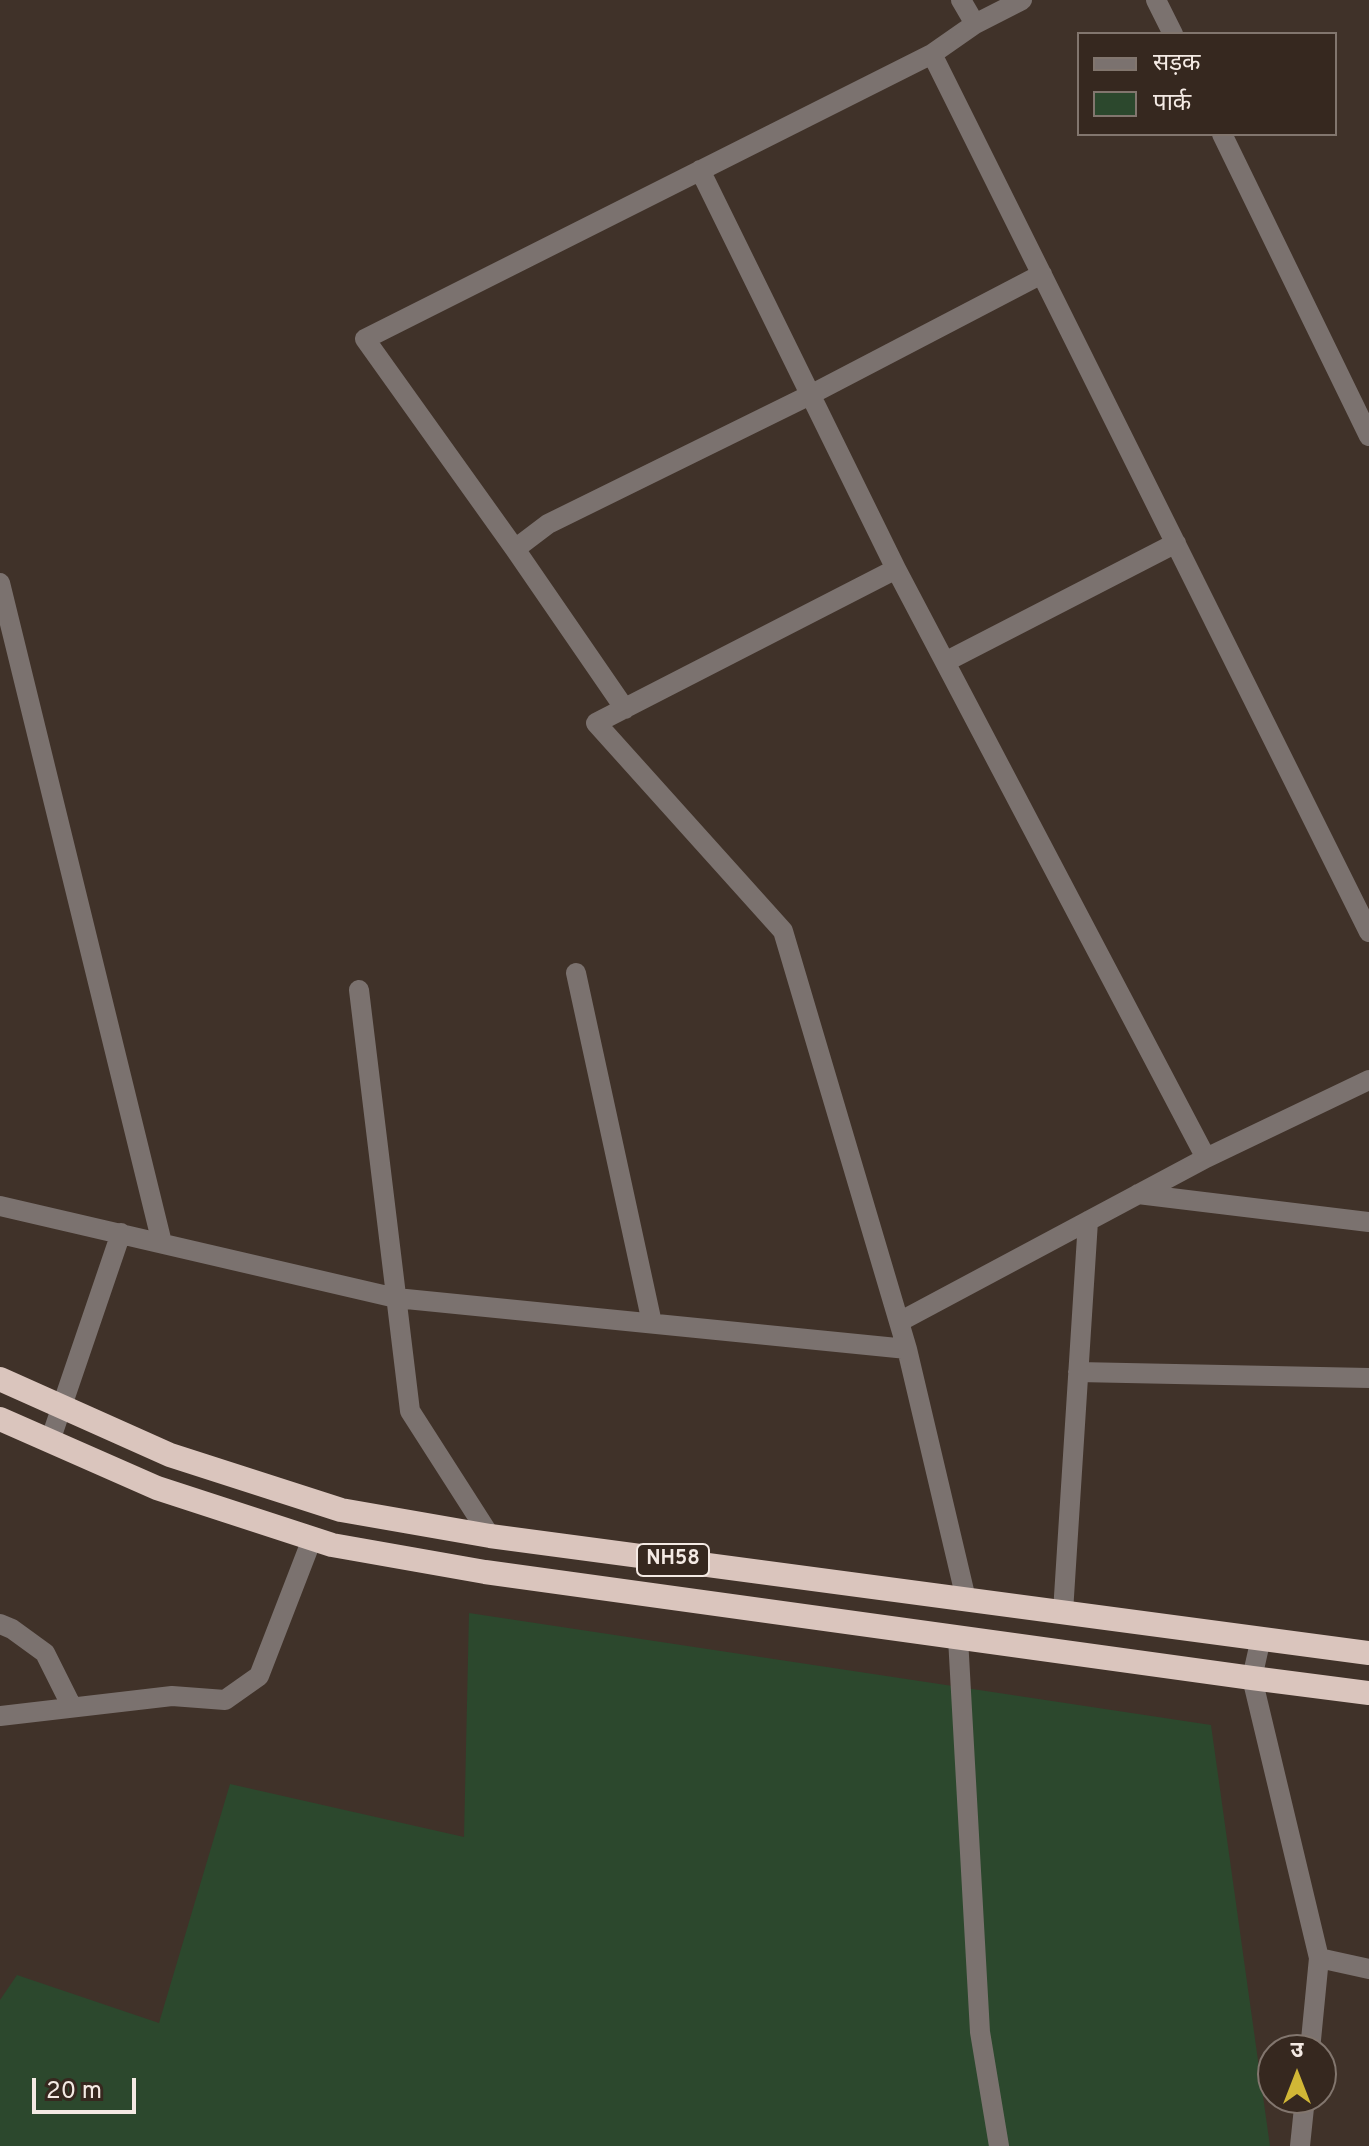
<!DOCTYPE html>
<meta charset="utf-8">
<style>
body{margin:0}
#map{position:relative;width:1369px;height:2146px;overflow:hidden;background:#403229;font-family:Overpass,"Noto Sans Devanagari",sans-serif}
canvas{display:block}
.legend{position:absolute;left:1077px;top:32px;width:260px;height:104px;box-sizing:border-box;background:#36281f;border:2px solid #82766e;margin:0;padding:10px 14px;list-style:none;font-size:24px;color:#f4eae4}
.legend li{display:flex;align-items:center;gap:16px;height:40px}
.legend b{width:40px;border:2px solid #82766e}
.north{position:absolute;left:1257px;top:2034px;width:80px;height:80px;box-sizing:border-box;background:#36281f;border:2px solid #82766e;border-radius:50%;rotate:0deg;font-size:22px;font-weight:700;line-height:32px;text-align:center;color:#f4eae4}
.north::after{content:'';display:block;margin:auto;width:28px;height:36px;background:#d1b736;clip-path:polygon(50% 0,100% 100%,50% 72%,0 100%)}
.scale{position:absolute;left:32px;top:2078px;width:104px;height:36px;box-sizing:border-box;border:4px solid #f4eae4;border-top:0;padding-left:10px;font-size:24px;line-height:28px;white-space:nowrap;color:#f4eae4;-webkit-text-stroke:6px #36281f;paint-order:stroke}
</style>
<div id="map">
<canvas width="1369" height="2146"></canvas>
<ul class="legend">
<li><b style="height:10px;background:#7b726f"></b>सड़क</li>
<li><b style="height:22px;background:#2c482d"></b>पार्क</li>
</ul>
<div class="north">उ</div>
<div class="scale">20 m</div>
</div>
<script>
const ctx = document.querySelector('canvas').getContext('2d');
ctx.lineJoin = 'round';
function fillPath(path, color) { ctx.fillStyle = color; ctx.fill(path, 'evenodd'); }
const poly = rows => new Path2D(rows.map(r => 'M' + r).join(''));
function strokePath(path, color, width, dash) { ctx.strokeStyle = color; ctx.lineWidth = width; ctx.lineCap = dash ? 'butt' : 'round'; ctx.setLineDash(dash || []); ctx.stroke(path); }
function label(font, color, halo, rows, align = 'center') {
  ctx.font = font + ' Overpass,sans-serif'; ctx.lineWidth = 7; ctx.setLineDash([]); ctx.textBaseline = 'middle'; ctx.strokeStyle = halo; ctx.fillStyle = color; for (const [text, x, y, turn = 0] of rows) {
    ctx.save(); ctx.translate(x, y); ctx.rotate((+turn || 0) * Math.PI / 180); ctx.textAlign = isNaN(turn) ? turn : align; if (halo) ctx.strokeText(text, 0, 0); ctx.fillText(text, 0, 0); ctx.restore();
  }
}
fillPath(poly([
 [469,1613,1211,1725,1270,2146,0,2146,0,2000,17,1975,159,2023,230,1784,464,1837]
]), '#2c482d');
strokePath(poly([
 [961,0,975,24,1022,0],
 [1156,0,1173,34],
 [932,54,1369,932],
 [1222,134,1369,436],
 [700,170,896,569],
 [515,549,548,524,810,395,1042,274],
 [0,583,162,1243],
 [945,662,1176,543],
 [625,709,515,549,365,339,932,54,975,24],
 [576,973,652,1323],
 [359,990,410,1411,490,1536],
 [1206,1158,1369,1080],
 [1138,1194,1369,1222],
 [0,1206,396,1298,907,1349,966,1599],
 [899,1322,1206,1158,896,569,596,723,783,931,907,1349],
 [1078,1372,1369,1378],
 [50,1441,121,1233],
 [1063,1612,1088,1221],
 [0,1624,12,1629,45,1653,72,1707],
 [958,1638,980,2032,999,2146],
 [1261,1638,1252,1678,1319,1958,1369,1969],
 [0,1716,172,1696,225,1700,259,1676,312,1539],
 [1310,2050,1319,1958],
 [1300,2146,1305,2098]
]), '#7b726f', 20);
strokePath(poly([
 [0,1379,170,1455,341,1510,490,1536,1369,1653],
 [0,1419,157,1488,332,1545,485,1572,1252,1678,1369,1693]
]), '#dac5bd', 24);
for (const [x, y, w] of [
 [673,1560,72]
]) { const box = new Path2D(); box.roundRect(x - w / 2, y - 16, w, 32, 6); ctx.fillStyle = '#36281f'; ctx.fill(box); strokePath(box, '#f4eae4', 2); }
label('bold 20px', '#f4eae4', null, [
 ["NH58",673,1560]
]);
</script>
